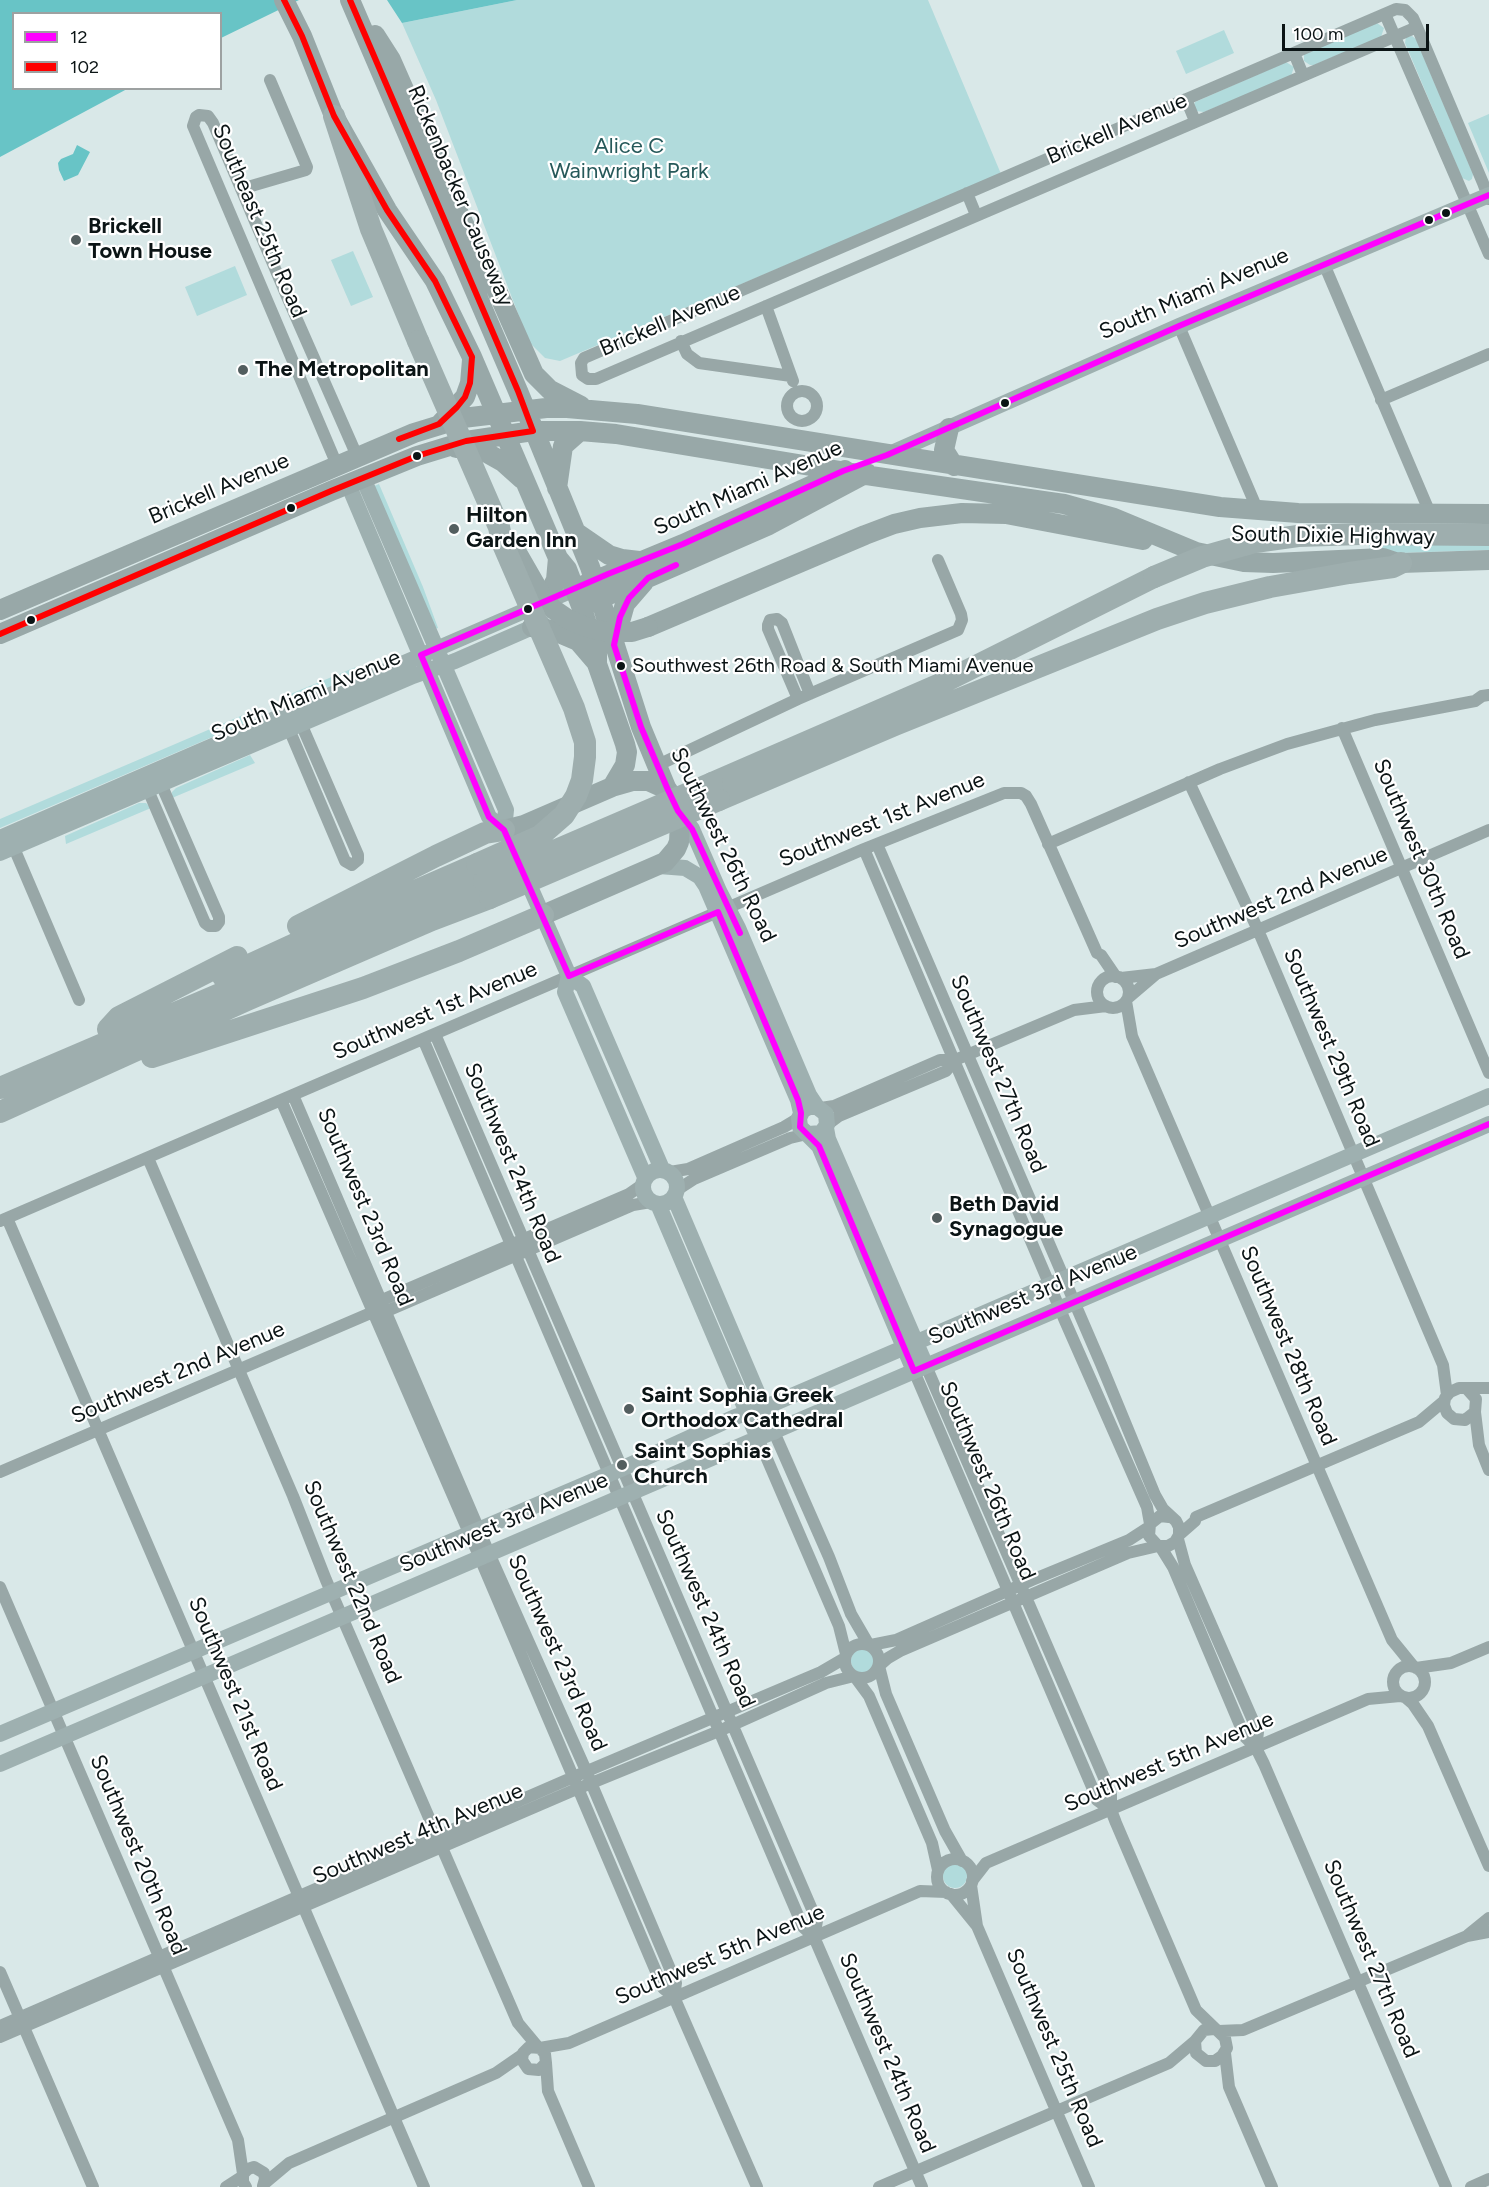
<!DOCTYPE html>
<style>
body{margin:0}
#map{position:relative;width:1489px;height:2187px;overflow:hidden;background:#d9e8e8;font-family:Figtree,sans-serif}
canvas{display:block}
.legend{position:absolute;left:12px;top:12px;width:210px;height:78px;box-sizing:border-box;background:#fff;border:2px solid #9da1a1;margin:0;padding:8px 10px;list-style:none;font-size:18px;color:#0b1415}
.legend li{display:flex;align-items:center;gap:12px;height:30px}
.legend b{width:30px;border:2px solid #9da1a1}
.scale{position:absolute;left:1282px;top:24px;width:147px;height:27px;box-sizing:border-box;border:3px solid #0b1415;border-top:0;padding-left:8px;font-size:18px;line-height:21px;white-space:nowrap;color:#0b1415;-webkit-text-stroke:4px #fff;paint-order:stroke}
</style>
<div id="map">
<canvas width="1489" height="2187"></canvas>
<ul class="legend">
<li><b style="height:8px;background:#f0f"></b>12</li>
<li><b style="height:8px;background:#f00"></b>102</li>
</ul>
<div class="scale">100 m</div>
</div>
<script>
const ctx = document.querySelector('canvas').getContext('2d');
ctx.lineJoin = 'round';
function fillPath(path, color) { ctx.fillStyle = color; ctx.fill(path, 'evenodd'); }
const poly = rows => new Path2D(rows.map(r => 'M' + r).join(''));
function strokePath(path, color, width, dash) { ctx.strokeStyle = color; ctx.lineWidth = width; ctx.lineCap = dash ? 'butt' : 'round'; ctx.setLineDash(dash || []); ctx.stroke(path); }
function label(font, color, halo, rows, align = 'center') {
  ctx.font = font + ' Figtree,sans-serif'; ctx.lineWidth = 4.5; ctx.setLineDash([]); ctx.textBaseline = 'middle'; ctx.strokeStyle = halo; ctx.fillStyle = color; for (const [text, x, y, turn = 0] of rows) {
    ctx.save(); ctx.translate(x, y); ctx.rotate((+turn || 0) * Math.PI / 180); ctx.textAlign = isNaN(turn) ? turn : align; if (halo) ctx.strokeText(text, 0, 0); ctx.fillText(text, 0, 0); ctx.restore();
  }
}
fillPath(poly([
 [517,0,928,0,1001,174,560,361,545,358,529,342,436,100,402,23],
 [1377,23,1384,28,1381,37,1314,65,1310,65,1304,61,1304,54],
 [1224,30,1234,53,1186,74,1176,51],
 [1412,36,1416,39,1473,174,1472,179,1469,181,1462,178,1405,43,1406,37],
 [1286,62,1294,67,1291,76,1204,112,1196,111,1194,105,1195,102],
 [1489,114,1489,173,1468,123],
 [353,251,373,297,351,306,331,260],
 [235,266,247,295,197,316,185,287],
 [379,484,423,587,438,628,435,629,372,487],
 [1489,542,1489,550,1370,554,1369,544],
 [356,667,357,675,294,702,290,700,288,695],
 [250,712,252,720,0,828,0,819],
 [250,755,255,763,172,798,172,792,176,788],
 [139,803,146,803,151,808,66,844,65,836],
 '851 1661a12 12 0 1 1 24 0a12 12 0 1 1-24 0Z',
 '943 1876a12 12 0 1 1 24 0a12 12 0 1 1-24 0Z'
]), '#b1dbdc');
fillPath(poly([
 [0,0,299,0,221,38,220,14,14,14,14,88,127,89,0,157],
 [387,0,517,0,402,23],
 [77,145,90,152,78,175,64,181,59,170,58,163,61,159,73,154]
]), '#68c4c6');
strokePath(poly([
 [1385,14,1489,254],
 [1417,27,596,379,588,379,582,375,581,363,584,358,1396,9,1405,10,1413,18,1417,27,1483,183,1489,199],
 [1294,53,1303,75],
 [1186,99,1195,121],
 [241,189,306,170,307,167,270,80],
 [967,193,976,215],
 [1324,264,1430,513],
 [766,306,793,381],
 [1179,326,1258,511],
 [681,341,687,354,699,363,791,376],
 '787 406a15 15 0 1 1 30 0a15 15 0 1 1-30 0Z',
 [1381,400,1489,354],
 [337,465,193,126,196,117,199,115,208,116,213,123,288,299,357,456],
 [798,699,768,629,768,625,770,620,777,619,782,623,810,694],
 [286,722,345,861,352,865,358,860,358,855,299,719],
 [1342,728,1489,1073],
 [658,765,798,699,958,630,962,620,961,614,938,560],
 [1189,782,1258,930,1443,1365,1447,1395],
 [145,783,205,923,209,926,216,926,219,922,219,917,158,777],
 [11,841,79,1000],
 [877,844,1101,1364,1155,1495,1163,1509,1176,1521,1179,1527,1179,1535,1175,1542,1168,1546,1158,1546,1149,1536,1150,1524,1160,1516,1169,1517],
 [1048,844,1220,769,1287,744,1375,720,1475,701,1482,696,1489,695],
 [864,849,1065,1321,1147,1507,1150,1524],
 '1097 992a16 16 0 1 1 32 0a16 16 0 1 1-32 0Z',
 [1121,978,1156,974,1489,830],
 [1128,998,1155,975],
 [1126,1001,1132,1036,1392,1640,1414,1667],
 [435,1034,817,1921,814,1937],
 [423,1039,803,1927,814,1937,922,2187],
 [293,1095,489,1553,584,1766,676,1983,674,1997],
 [281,1100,480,1558,663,1988,674,1997,757,2187],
 [821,1108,834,1106,940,1060,955,1060,1074,1010,1106,1006],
 [827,1125,839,1116,946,1071,955,1060],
 [148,1158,293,1496,326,1580,518,2023,538,2047],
 [670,1172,688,1169,784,1127,799,1118],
 [677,1190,694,1179,790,1138,807,1134],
 [7,1218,424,2187],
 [0,1221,864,849,1004,793,1021,793,1026,796,1031,804,1097,953,1101,955,1116,977],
 [377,1306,382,1300,629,1194,642,1185],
 [926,1366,1111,1794,1111,1810,1116,1823,1196,2010,1225,2038,1227,2048,1222,2056,1215,2061,1206,2061,1196,2053,1195,2041,1204,2030,1214,2029],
 [914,1371,1095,1794,1097,1800,1111,1810],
 [1467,1389,1476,1399,1475,1412,1465,1420,1454,1419,1447,1413,1444,1405,1445,1398,1450,1392,1459,1388,1489,1388],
 [1475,1412,1479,1445,1489,1470],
 [774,1432,829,1557,851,1614,869,1645],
 [758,1438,839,1626,846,1654],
 [0,1472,373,1312,387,1311,633,1205,651,1202],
 [1179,1535,1195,1521,1196,1517,1419,1422,1444,1401],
 [1178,1539,1185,1565,1258,1732,1256,1748],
 [1160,1546,1173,1567,1245,1737,1256,1748,1264,1764,1446,2187],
 [0,1587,238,2140,243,2174],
 '845 1661a17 17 0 1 1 34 0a17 17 0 1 1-34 0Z',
 [871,1645,896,1640,1032,1580,1129,1540,1149,1527],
 [880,1665,888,1658,900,1651,1128,1553,1158,1546],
 '1393 1682a16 16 0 1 1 32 0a16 16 0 1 1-32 0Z',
 [879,1666,886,1694,945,1831,962,1861],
 [1416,1668,1451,1663,1489,1647],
 [855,1677,869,1696,932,1843,938,1870],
 [1406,1698,1413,1704,1428,1726,1489,1866],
 '937 1877a18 18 0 1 1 36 0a18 18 0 1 1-36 0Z',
 [972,1881,986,1863,1368,1699,1400,1696],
 [971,1885,977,1926,1089,2187],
 [951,1894,977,1926],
 [1468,1935,1489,1918],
 [0,1972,93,2187],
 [0,2026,592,1769,821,1672,845,1658],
 [1219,2031,1243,2030,1467,1936,1489,1932],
 [0,2037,572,1791,719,1731,826,1683,854,1676],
 [540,2048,545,2054,546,2063,539,2070,528,2069,522,2060,523,2053,529,2047,540,2048,569,2043,920,1891,946,1892],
 [1225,2053,1229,2087,1272,2187],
 [546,2063,548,2091,589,2187],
 [265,2183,289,2163,496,2073,522,2055],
 [226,2187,243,2176],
 [246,2187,243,2182,243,2174,248,2169,254,2167,264,2173,265,2179,263,2186],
 [879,2187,1169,2063,1195,2041],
 [1471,2187,1489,2179]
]), '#98a7a7', 12);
strokePath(poly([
 [887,455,1179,326,1489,195],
 [363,478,506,810,504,830],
 [348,484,489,817,504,830,507,836],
 [678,811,692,829,719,891,738,928,809,1095,817,1107],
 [0,838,575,589],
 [0,853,413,676,455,661,542,623],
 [659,866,685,868,700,877,706,886,798,1100,801,1113],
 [524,873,569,976,583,986,662,1169],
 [569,976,565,992,645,1177],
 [826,1128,828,1139,926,1366],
 [809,1134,821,1133,827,1125,826,1114,817,1107,809,1107,803,1110,799,1118,800,1127,819,1146,914,1371],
 '643 1187a17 17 0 1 1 34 0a17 17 0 1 1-34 0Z',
 [674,1197,774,1432],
 [658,1204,758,1438],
 [0,1734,621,1469,735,1417,775,1403,1489,1096],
 [0,1764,1489,1124]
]), '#9eb0b0', 16);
strokePath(poly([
 [284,0,302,36,334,116,387,210,435,281,472,357,558,558,567,569,581,606,597,654,597,664,625,744,627,752,625,765,612,787],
 [350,0,518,391,590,567,641,727,680,821,679,842,676,849,665,862,543,915],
 [375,35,391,60,459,214,499,295,534,374,550,390,581,406],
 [440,424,465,397,470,383,472,360],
 [949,428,944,450,954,466],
 [456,448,469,448,487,453,503,462,522,479],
 [557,488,563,446,580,431],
 [577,533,609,555,622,559,639,561],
 [584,585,683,544,845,470],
 [545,601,556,580,558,558],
 [590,603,769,525,867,473],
 [0,610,414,433,463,418,546,408,567,408,637,414,1220,507,1298,513,1489,514],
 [532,627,552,630,578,641,596,662],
 [648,627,865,535,894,524,920,518,962,513,1006,514,1143,540],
 [0,634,331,491,417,456,466,441,533,431,580,431,616,434,865,475,1064,504,1114,518,1196,552,1244,562,1273,563,1383,558,1395,562],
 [614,643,625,604,644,582],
 [504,830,524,825,612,787,633,781,648,781,668,790]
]), '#98a8a8', 20);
strokePath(poly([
 [1401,563,1489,560]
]), '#9babab', 20);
strokePath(poly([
 [334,116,371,229,418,341],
 [1361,534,1489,535],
 [712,783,940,684,1154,577],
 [719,800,895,725,1157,619,1205,603,1270,587,1349,573,1393,567,1401,563],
 [298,926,436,856,485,833,504,830],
 [223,977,321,932,477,864],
 [108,1029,119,1017,237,957],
 [152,1057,363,988,459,951,543,915],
 [0,1088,484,881],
 [0,1112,247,1000,432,920,490,898]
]), '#9eaeae', 22);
strokePath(poly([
 [516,551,543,598,553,609,569,620,589,628,607,632,632,632,648,627]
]), '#98a8a8', 20);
strokePath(poly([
 [418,341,499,527,502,542,574,708,585,742,585,757,582,780,576,796,564,815,540,836,477,864],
 [1154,577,1202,557,1255,542,1298,536,1361,534],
 [484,881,712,783],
 [490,898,719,800]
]), '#9eaeae', 22);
strokePath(poly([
 [1489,195,1179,326,887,455,843,471,683,544,608,574,421,655,489,817,504,830,569,976,718,912,798,1100,801,1113,800,1127,819,1146,914,1371,1489,1124],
 [676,565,648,578,629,598,620,617,614,645,641,727,668,790,678,811,692,829,740,933]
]), '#f0f', 6);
strokePath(poly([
 [284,0,302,36,334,116,387,210,435,281,472,357],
 [350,0,518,391,533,431],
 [399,439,439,424,457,407,465,397,470,383,472,357],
 [0,634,331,491,417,456,466,441,533,431]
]), '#f00', 6);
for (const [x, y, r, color] of [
 [1446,213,5,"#0b1415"],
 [1429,220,5,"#0b1415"],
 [76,240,6,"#535e5f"],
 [243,370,6,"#535e5f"],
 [1005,403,5,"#0b1415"],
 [417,456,5,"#0b1415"],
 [291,508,5,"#0b1415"],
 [454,529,6,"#535e5f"],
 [528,609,5,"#0b1415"],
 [31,620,5,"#0b1415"],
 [621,666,5,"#0b1415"],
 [937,1218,6,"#535e5f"],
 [629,1409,6,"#535e5f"],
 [622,1465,6,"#535e5f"]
]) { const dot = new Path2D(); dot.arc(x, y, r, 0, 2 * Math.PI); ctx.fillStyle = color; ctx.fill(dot); strokePath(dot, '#fff', 2); }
label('20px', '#0b1415', '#fff', [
 ["Southwest 26th Road & South Miami Avenue",632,666]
], 'left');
label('22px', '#0b1415', '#fff', [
 ["Brickell Avenue",1117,129,-23],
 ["Rickenbacker Causeway",460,196,67],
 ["Southeast 25th Road",259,221,67],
 ["South Miami Avenue",1194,294,-23],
 ["Brickell Avenue",670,321,-23],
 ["South Miami Avenue",748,488,-24],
 ["Brickell Avenue",219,489,-23],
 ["South Dixie Highway",1333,536,1],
 ["South Miami Avenue",306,696,-23],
 ["Southwest 1st Avenue",882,820,-22],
 ["Southwest 26th Road",723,845,64],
 ["Southwest 30th Road",1421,859,67],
 ["Southwest 2nd Avenue",1281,898,-23],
 ["Southwest 1st Avenue",435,1011,-23],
 ["Southwest 29th Road",1331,1048,67],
 ["Southwest 27th Road",998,1074,67],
 ["Southwest 24th Road",512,1163,67],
 ["Southwest 23rd Road",365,1207,67],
 ["Southwest 3rd Avenue",1033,1295,-23],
 ["Southwest 28th Road",1288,1346,67],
 ["Southwest 2nd Avenue",178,1373,-23],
 ["Southwest 26th Road",987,1481,67],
 ["Southwest 3rd Avenue",504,1523,-23],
 ["Southwest 22nd Road",352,1582,67],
 ["Southwest 24th Road",705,1609,66],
 ["Southwest 23rd Road",557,1653,66],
 ["Southwest 21st Road",235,1694,67],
 ["Southwest 5th Avenue",1169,1762,-23],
 ["Southwest 4th Avenue",418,1834,-23],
 ["Southwest 20th Road",138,1855,67],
 ["Southwest 5th Avenue",720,1955,-23],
 ["Southwest 27th Road",1371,1959,67],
 ["Southwest 25th Road",1054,2048,67],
 ["Southwest 24th Road",887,2053,67]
]);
label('22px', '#26595a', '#fff', [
 ["Alice C",629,147],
 ["Wainwright Park",629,172]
]);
label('bold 22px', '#0b1415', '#fff', [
 ["Brickell",88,227],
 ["Town House",88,252],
 ["The Metropolitan",255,370],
 ["Hilton",466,516],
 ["Garden Inn",466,541],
 ["Beth David",949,1205],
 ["Synagogue",949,1230],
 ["Saint Sophia Greek",641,1396],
 ["Orthodox Cathedral",641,1421],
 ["Saint Sophias",634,1452],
 ["Church",634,1477]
], 'left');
</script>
